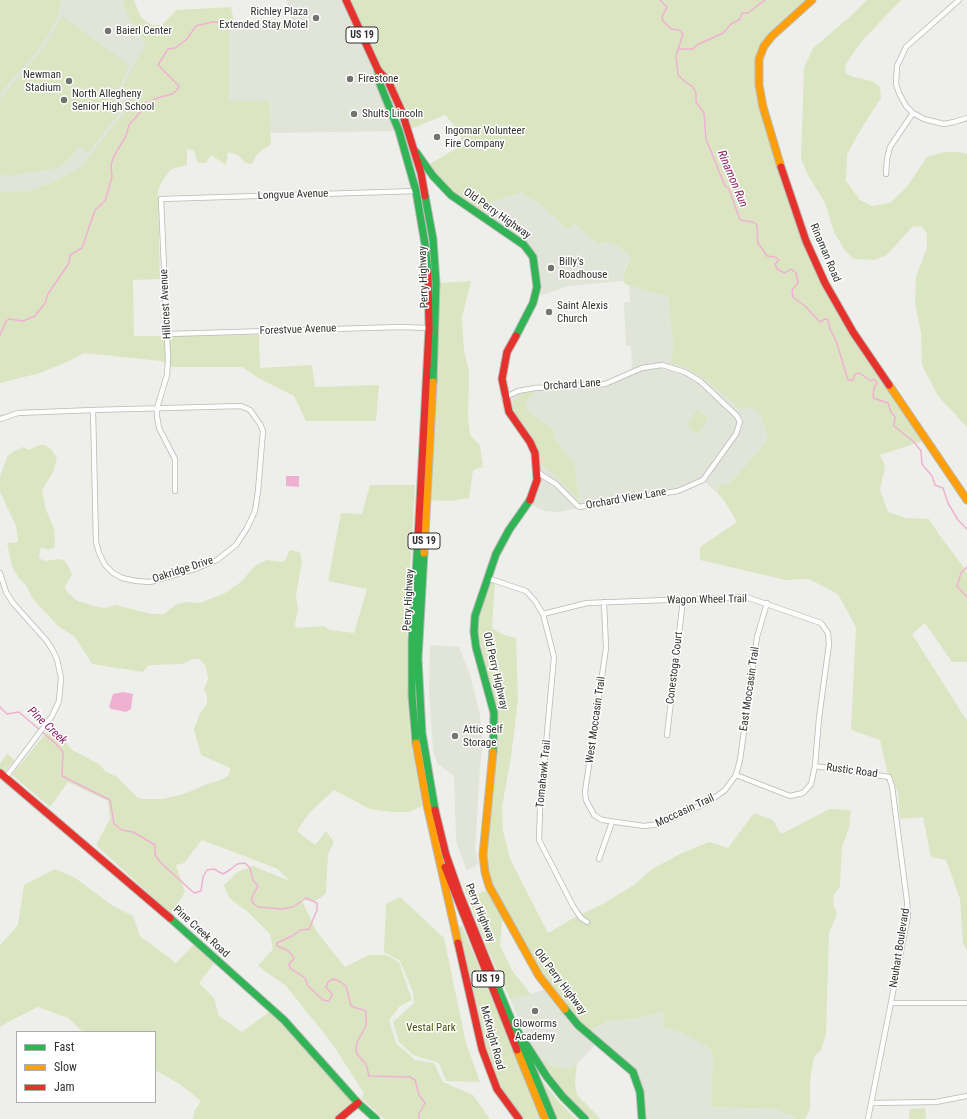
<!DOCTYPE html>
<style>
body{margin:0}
#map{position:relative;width:967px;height:1119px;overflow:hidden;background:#eeefea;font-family:"Roboto Condensed",sans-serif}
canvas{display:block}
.legend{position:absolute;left:16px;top:1031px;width:140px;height:72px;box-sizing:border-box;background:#fff;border:1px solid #acadab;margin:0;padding:5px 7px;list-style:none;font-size:12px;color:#30312e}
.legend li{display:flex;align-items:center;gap:8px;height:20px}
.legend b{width:20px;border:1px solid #acadab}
</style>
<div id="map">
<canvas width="967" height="1119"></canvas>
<ul class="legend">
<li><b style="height:5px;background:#30b455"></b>Fast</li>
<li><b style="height:5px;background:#ff9f0a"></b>Slow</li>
<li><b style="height:5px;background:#e5322d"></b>Jam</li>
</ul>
</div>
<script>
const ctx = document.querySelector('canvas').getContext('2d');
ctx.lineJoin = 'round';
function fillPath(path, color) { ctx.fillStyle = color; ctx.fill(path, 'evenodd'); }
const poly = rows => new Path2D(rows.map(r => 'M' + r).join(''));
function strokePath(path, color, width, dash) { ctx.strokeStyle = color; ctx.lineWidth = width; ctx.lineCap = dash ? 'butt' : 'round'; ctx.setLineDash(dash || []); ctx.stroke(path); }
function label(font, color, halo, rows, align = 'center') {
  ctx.font = font + ' "Roboto Condensed",sans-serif'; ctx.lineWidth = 3; ctx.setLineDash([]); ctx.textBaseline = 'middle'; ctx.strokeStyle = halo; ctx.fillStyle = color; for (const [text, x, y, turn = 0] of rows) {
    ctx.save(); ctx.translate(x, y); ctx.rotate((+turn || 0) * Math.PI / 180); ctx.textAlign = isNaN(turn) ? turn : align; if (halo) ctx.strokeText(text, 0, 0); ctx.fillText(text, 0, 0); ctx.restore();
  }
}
fillPath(poly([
 [61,0,125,0,123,5,128,17,147,43,140,57,131,106,111,128,82,167,57,180,30,191,0,192,0,94,11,81],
 [286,0,346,0,399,131,270,133,269,101,229,101,229,28,292,22,291,14],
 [521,191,542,206,564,226,573,223,598,244,609,242,616,245,631,257,624,270,622,276,624,281,569,286,535,297,537,292,530,253,477,214,495,201],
 [629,285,668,297,673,346,671,363,688,369,706,380,740,409,751,408,755,410,760,413,767,435,766,442,730,483,717,486,718,494,703,480,678,491,557,512,545,511,528,503,532,497,537,464,504,398,518,391,605,384,632,373,631,346,626,346,624,302,630,302],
 [430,645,459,647,469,672,480,714,483,744,480,767,475,849,479,864,467,870,456,841,454,776,437,763,433,750,429,693],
 [548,988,598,1026,607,1021,634,1019,664,1012,662,1027,682,1033,709,1046,713,1057,712,1107,774,1109,798,1119,642,1119,637,1081,598,1042,580,1061,567,1069,540,1062,528,1040,510,999,531,994]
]), '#e1e4d9');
fillPath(poly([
 [0,0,61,0,57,19,41,46,0,94],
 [125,0,134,0,141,18,152,25,162,25,176,10,231,7,234,22,229,28,229,101,269,101,271,144,257,154,252,164,245,163,238,155,228,152,226,165,211,155,206,163,198,163,194,151,187,149,187,165,171,169,163,180,158,190,160,279,133,280,134,336,259,335,260,368,312,365,315,387,379,385,376,421,306,421,294,396,260,379,242,367,173,367,161,361,84,353,67,362,40,373,0,383,0,192,30,191,57,180,81,167,111,128,131,106,121,90,146,43,128,17,123,4],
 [346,0,812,0,772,36,759,59,768,125,825,283,926,440,880,455,885,466,880,490,888,512,906,518,929,519,940,536,965,569,967,574,967,662,952,662,925,623,912,634,967,721,967,951,963,943,960,899,946,860,931,857,923,817,900,819,898,792,887,771,880,740,851,730,856,627,838,594,809,579,786,580,700,560,700,547,737,522,723,499,718,494,717,486,730,483,766,442,767,435,760,413,751,408,740,409,706,380,688,369,671,363,673,345,668,297,625,284,622,276,631,257,616,245,609,242,598,244,573,223,571,229,564,226,542,206,521,192,495,201,477,214,467,207,426,166,464,144,456,128,445,115,408,130],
 [867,0,901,0,861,42,846,64,845,73,853,77,872,81,880,87,881,98,863,126,847,154,846,181,860,200,872,206,890,203,906,188,927,157,944,152,958,152,967,154,967,427,938,396,922,365,921,333,915,304,916,277,927,247,927,234,922,227,913,226,887,255,874,260,854,259,846,252,834,232,825,203,808,175,801,159,804,68,813,48,851,16],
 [62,16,129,65,113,104,120,111,88,153,79,146,70,158,57,168,8,176,0,174,0,99,46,45],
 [471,281,462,317,464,350,469,372,468,419,470,435,480,445,483,467,473,470,469,498,451,501,429,500,440,283],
 [535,391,526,401,525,404,528,406,526,410,554,430,554,438,574,463,579,501,554,474,541,465,536,448,513,410,513,403,517,397,525,392],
 [697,409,708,418,698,434,690,429,688,424],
 [39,445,45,445,52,450,57,458,53,472,42,490,46,510,54,528,55,547,48,550,41,547,39,558,45,561,60,559,66,562,72,574,65,587,68,593,78,601,97,607,105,608,115,605,152,614,164,614,175,605,186,602,200,603,225,593,241,582,255,566,267,560,284,562,290,550,300,552,302,562,296,595,298,610,295,624,296,628,323,626,330,630,354,633,367,589,328,581,341,513,362,514,370,485,415,485,407,622,407,678,410,734,422,806,409,812,391,812,370,809,334,790,310,812,297,831,315,845,326,831,334,842,328,854,326,894,313,902,301,899,317,932,345,967,369,955,386,955,399,962,412,1000,400,1006,389,1020,396,1043,415,1060,434,1063,443,1082,473,1095,490,1119,384,1119,361,1098,364,1093,331,1042,286,986,258,966,273,949,270,934,248,912,229,898,224,885,238,872,253,866,290,881,278,869,202,840,184,863,176,865,185,892,171,914,96,845,110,819,108,801,68,782,50,807,12,775,49,729,63,739,72,750,99,764,105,771,117,777,137,797,143,799,163,799,184,794,207,784,221,780,229,775,230,768,201,755,198,744,194,729,200,713,207,704,207,696,204,689,208,679,206,667,200,659,192,659,183,664,149,665,143,672,92,664,75,637,58,626,33,599,26,585,20,580,12,567,7,543,18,542,16,526,0,492,0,477,7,457,11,453,23,447,29,450],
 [487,578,495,581,492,628,502,634,516,638,518,700,511,757,502,807,503,830,510,859,548,933,577,916,601,905,634,885,652,869,680,854,709,842,728,848,754,813,773,820,781,834,830,809,851,810,849,828,842,847,840,887,834,894,833,905,837,914,829,933,826,1034,821,1050,814,1057,810,1081,810,1109,805,1119,798,1119,774,1109,711,1107,713,1057,709,1047,682,1033,662,1027,664,1012,634,1019,607,1021,587,1032,561,1005,506,920,502,921,500,946,513,972,531,994,510,999,486,946,463,884,477,894,485,891,489,886,485,872,494,713,474,632],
 [7,753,14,760,5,772,0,769,0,764],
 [55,869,74,877,113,906,133,916,140,936,176,963,194,944,214,963,199,983,214,998,219,1016,242,1032,272,1010,358,1103,339,1119,193,1119,194,1112,201,1101,181,1085,155,1070,155,1032,83,1032,68,1018,38,1007,8,1022,0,1027,0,945,18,925,24,885],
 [400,897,444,938,466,1043,480,1082,446,1081,439,1063,413,1055,399,1042,393,1022,414,1003,413,992,400,961,384,952,386,904],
 [462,926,541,1119,524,1119,501,1087,486,1048,458,927],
 [545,1060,550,1065,567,1069,577,1063,575,1082,577,1095,601,1119,591,1119,567,1095,540,1062],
 [541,1079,558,1101,576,1119,557,1119],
 [925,1108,926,1119,909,1119,910,1109]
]), '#dce5c2');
fillPath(poly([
 [286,476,299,476,299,487,286,486],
 [123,692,133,694,131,709,126,712,111,709,109,707,113,694]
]), '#efb1d2');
strokePath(poly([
 [660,0,667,7,662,17,663,21,671,29,679,30,683,34,676,56,678,75,683,80,693,87,696,93,696,102,704,113,706,139,725,186,729,189,740,220,753,222,757,225,758,243,767,256,775,257,779,260,775,264,777,269,785,273,791,269,796,273,798,283,792,290,793,297,806,307,820,322,825,319,828,320,830,329,836,341,848,380,853,380,855,374,860,373,868,379,871,381,874,379,877,383,874,388,873,398,888,403,891,412,895,417,894,426,914,442,921,451,922,464,932,476,935,485,943,488,948,503,958,520,967,529],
 [679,49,693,49,697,45,723,33,731,24,740,19,742,13,748,13,765,0],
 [0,335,6,321,9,319,23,321,35,316,45,303,48,294,69,263,70,255,82,248,95,210,105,201,112,177,111,165,114,156,126,136,129,125,142,110,142,106,145,103,150,103,154,99,172,94,177,90,179,86,158,65,168,49,175,48,187,39,196,26,212,22,226,23],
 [967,567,961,573,957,586,967,597],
 [0,707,7,714,19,712,55,743,63,752,62,776,110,800,114,824,122,830,133,832,155,845,155,854,160,862,194,893,201,891,203,877,207,870,214,869,223,874,231,869,237,864,245,863,250,868,253,880,258,886,252,897,252,902,258,907,282,909,293,907,306,898,317,903,317,910,309,929,301,930,292,936,277,943,277,946,287,950,292,955,294,959,289,964,290,968,305,978,308,986,323,1000,328,1001,331,998,332,994,326,987,328,982,333,979,339,981,346,986,351,1006,366,1011,366,1026,357,1042,356,1049,357,1054,366,1064,369,1076,410,1077,415,1080,419,1095,425,1103,419,1114,419,1119]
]), '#efb1d2', 1.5);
const street = poly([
 [959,0,906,47,897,66,896,84,899,93,906,106,913,113,924,119,944,124,954,122,967,118],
 [886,174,887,159,890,147,913,113],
 [168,334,400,327,429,328],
 [504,398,518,391,535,388,605,384,642,368,662,365,685,372,700,381,737,416,740,422,736,434,703,480,678,491,579,507,556,484,537,472],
 [0,419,18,413,93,410,241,406,250,410,260,424,263,431,258,491,255,511,247,528,236,545,217,560,195,569,150,582,136,581,122,578,113,573,105,565,99,553,96,542,93,410],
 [175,491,175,459,159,428,157,416,157,408,167,375,168,359,161,199,417,191],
 [0,573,6,592,13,603,46,640,52,649,57,659,61,678,59,701,52,716,6,777],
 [487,578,526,591,535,601,543,614,554,657,540,809,539,840,573,906,581,918,587,922],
 [604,602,606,648,585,792,586,800,594,815,602,820,644,826,660,824,710,801,725,790,736,775,740,760,757,637,767,603],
 [543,614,587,603,746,597,821,623,828,633,829,644,819,718,815,766,811,784,803,793,790,796,736,775],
 [667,735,683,600],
 [815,766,889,777,892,786,907,901,908,916,868,1119],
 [599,859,612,822],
 [891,1003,967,1003],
 [872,1103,936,1102,967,1096]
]);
const fast = poly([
 [378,70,380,84,399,131,416,191,425,244,428,272],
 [416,152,433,176,451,195,524,245,533,257,537,287,533,303,516,336],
 [425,196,433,239,436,283,433,382],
 [424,553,418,659,422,733,435,810],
 [416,743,412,696,412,640,418,539],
 [493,752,494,713,476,647,474,632,475,616,496,554,509,530,530,500],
 [170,918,284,1020,358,1103,376,1119],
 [493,976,513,1024,547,1077,563,1097,585,1119],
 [565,1009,578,1025,633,1072,640,1092,642,1119],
 [521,1042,553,1119]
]);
const slow = poly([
 [781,167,763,107,759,85,759,59,764,46,772,36,812,0],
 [889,385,967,500],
 [424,553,433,382],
 [416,743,427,805,458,943],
 [493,752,483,855,485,872,489,886,539,976,565,1009],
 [517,1050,545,1119]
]);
const jam = poly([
 [346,0,378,70,388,81,402,112,421,173,425,196],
 [781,167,806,241,825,283,853,332,889,385],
 [516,336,507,352,502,379,509,412,530,442,535,453,537,480,530,500],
 [418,539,429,328,428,272],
 [0,773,170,918],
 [435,810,446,855,459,892,493,976],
 [445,867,517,1050],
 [458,943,482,1049,497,1089,519,1119],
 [339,1119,358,1103]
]);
strokePath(street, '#b9bab6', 6);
strokePath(fast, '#b9bab6', 9);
strokePath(slow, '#b9bab6', 9);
strokePath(jam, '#b9bab6', 9);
strokePath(street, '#fcfdfc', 4.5);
strokePath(fast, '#30b455', 7);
strokePath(slow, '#ff9f0a', 7);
strokePath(jam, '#e5322d', 7);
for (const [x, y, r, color] of [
 [316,18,4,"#727470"],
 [108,31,4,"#727470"],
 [350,79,4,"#727470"],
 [69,81,4,"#727470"],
 [64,100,4,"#727470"],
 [354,114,4,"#727470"],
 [437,137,4,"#727470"],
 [551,268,4,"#727470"],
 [549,312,4,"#727470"],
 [455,736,4,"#727470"],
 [535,1011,4,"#727470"]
]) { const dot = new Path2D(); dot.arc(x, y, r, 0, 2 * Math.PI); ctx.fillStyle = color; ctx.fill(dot); strokePath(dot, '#fff', 1.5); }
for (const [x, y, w] of [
 [362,35,32],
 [424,541,32],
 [488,979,32]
]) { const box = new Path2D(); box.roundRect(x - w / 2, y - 8, w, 16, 3); ctx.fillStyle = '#fff'; ctx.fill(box); strokePath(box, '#30312e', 1); }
label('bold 10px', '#30312e', null, [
 ["US 19",362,35],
 ["US 19",424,541],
 ["US 19",488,979]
]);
label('11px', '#30312e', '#fff', [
 ["Richley Plaza",308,12,"right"],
 ["Extended Stay Motel",308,25,"right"],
 ["Baierl Center",116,31],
 ["Newman",61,75,"right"],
 ["Stadium",61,88,"right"],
 ["Firestone",358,79],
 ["North Allegheny",72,94],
 ["Senior High School",72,107],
 ["Shults Lincoln",362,114],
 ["Ingomar Volunteer",445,131],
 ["Fire Company",445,144],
 ["Billy's",559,262],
 ["Roadhouse",559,275],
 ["Saint Alexis",557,306],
 ["Church",557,319],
 ["Attic Self",463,730],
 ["Storage",463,743],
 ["Gloworms",535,1024,"center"],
 ["Academy",535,1037,"center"]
], 'left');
label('11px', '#30312e', '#fff', [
 ["Longvue Avenue",293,195,-2],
 ["Old Perry Highway",497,214,35],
 ["Rinaman Road",825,253,67],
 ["Perry Highway",424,277,-92],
 ["Hillcrest Avenue",166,304,-93],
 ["Forestvue Avenue",298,330,-2],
 ["Orchard Lane",572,385,-4],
 ["Orchard View Lane",626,499,-10],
 ["Oakridge Drive",183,570,-18],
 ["Perry Highway",409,600,-87],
 ["Wagon Wheel Trail",707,600,-1],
 ["Conestoga Court",675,668,-83],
 ["Old Perry Highway",495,671,77],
 ["East Moccasin Trail",750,689,-82],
 ["West Moccasin Trail",596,720,-82],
 ["Rustic Road",852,771,8],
 ["Tomahawk Trail",544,774,-84],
 ["Moccasin Trail",685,811,-25],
 ["Perry Highway",480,913,68],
 ["Pine Creek Road",201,932,42],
 ["Neuhart Boulevard",900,948,-81],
 ["Old Perry Highway",560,982,53],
 ["McKnight Road",492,1038,75]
]);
label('11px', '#434e06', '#fff', [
 ["Vestal Park",431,1028]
]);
label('italic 12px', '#8c2767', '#fff', [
 ["Rinamon Run",732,179,67],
 ["Pine Creek",47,726,43]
]);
</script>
